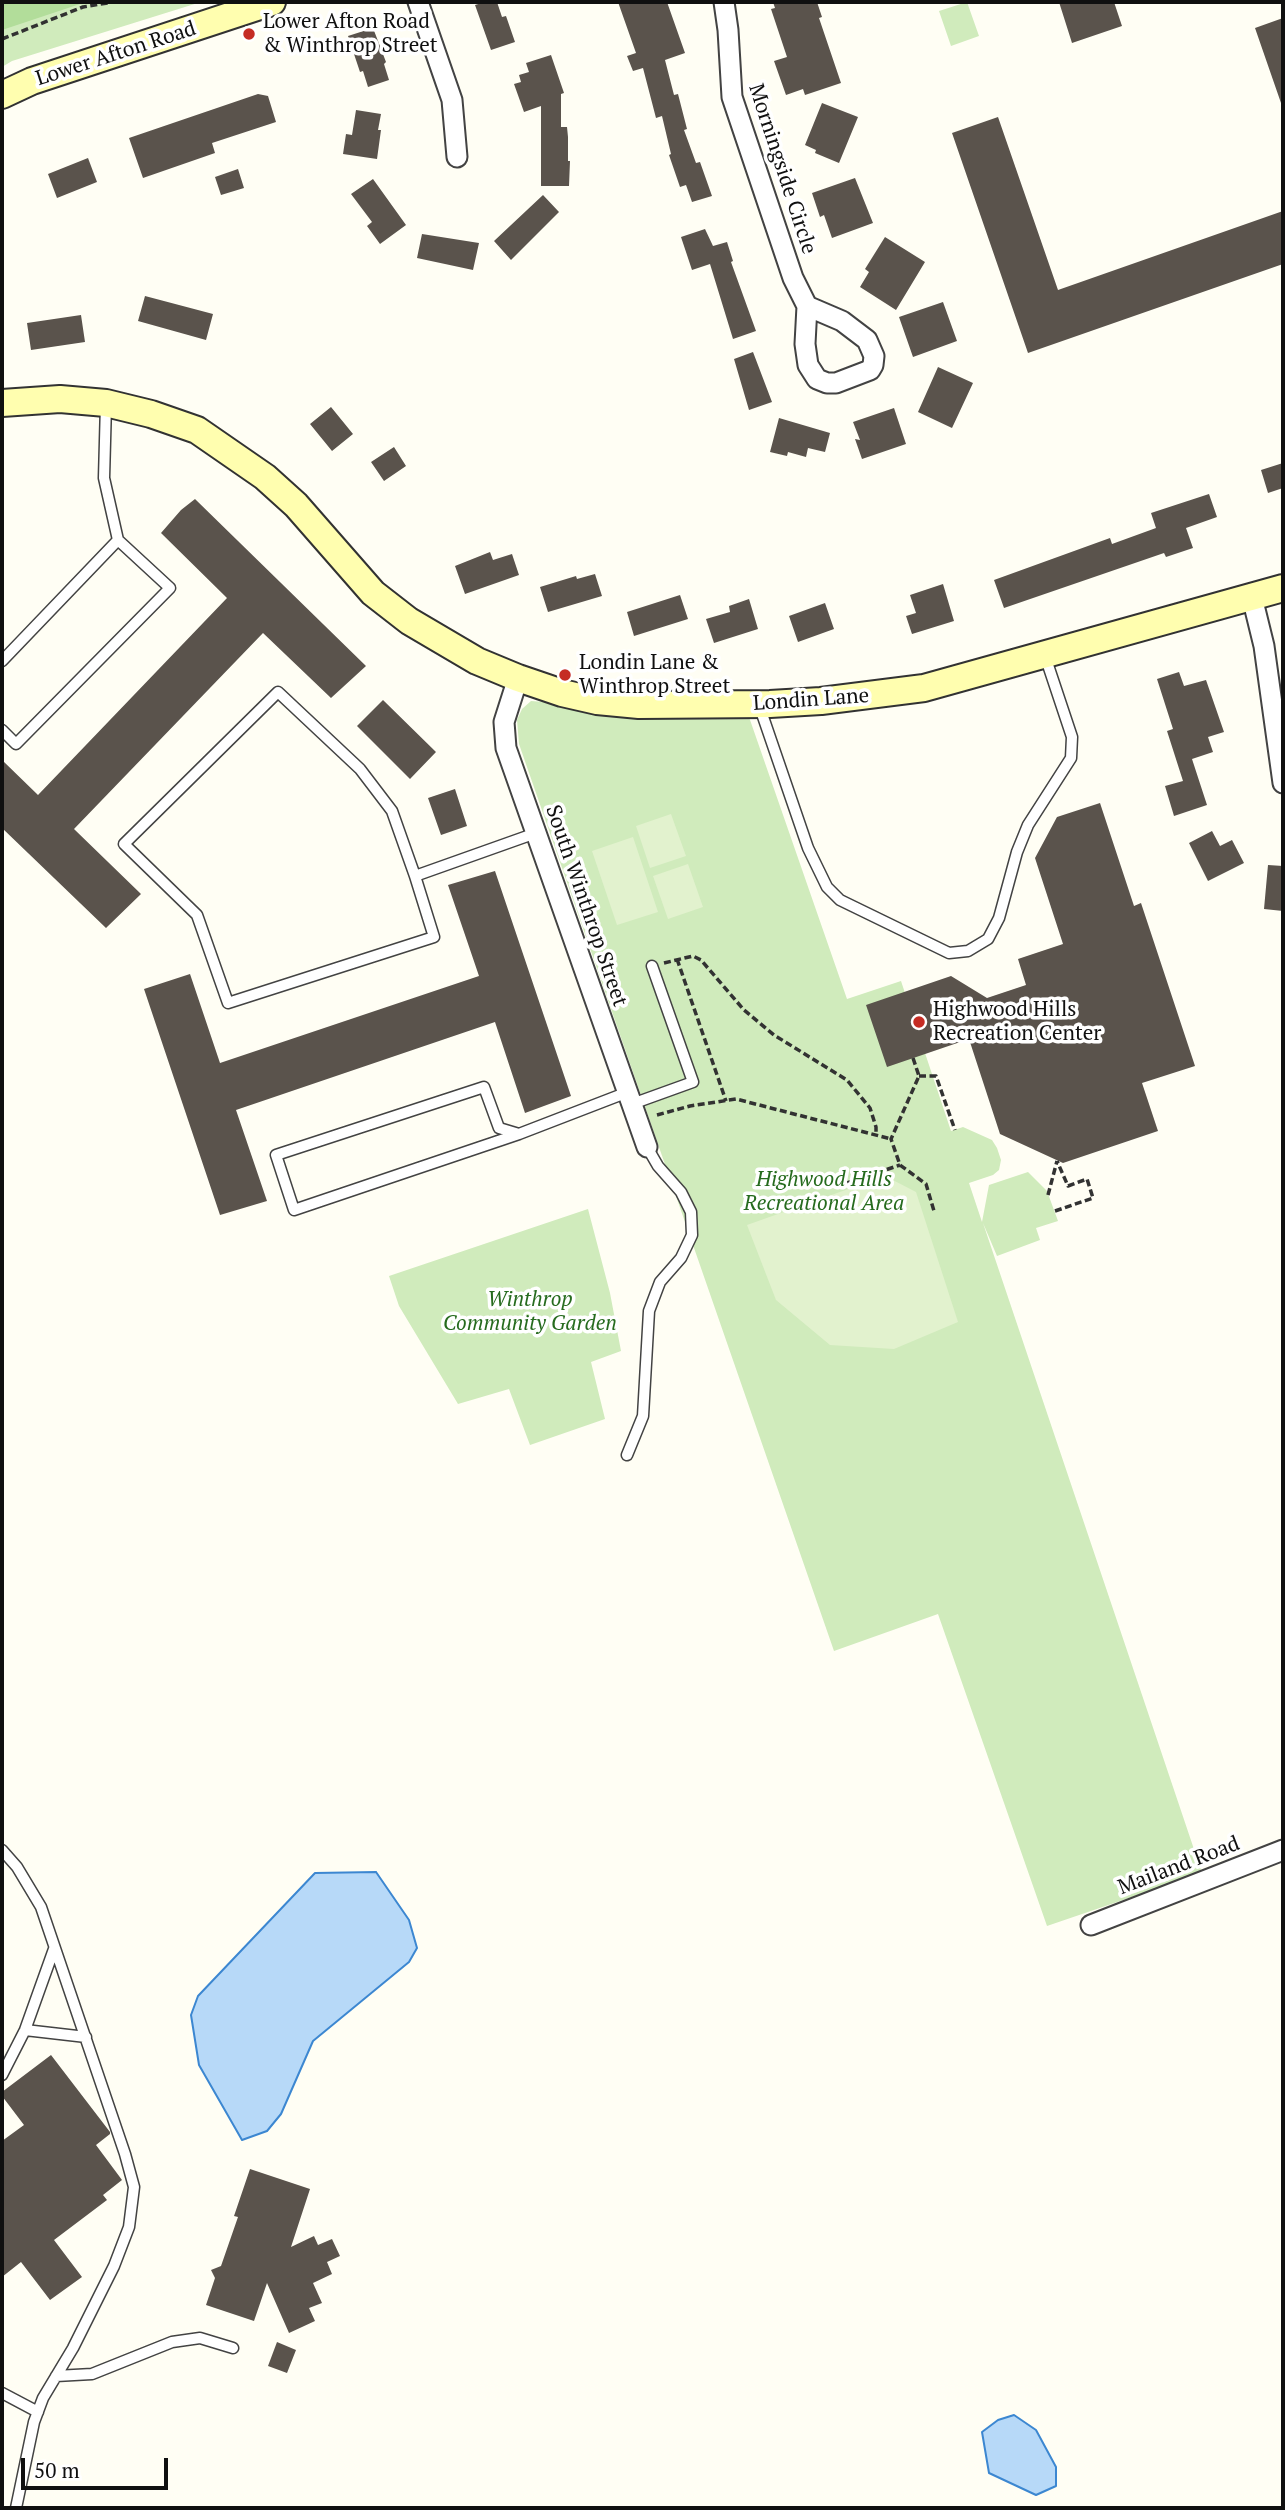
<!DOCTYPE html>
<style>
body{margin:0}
#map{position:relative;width:1285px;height:2510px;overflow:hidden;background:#fffef4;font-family:"PT Serif",serif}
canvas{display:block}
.frame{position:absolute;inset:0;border:4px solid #101010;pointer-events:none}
.scale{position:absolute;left:21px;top:2458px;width:147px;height:32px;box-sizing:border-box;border:4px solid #101010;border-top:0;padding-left:9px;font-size:21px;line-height:24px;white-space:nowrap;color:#101010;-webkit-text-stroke:5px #fff;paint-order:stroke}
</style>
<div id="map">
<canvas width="1285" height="2510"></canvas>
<div class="frame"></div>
<div class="scale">50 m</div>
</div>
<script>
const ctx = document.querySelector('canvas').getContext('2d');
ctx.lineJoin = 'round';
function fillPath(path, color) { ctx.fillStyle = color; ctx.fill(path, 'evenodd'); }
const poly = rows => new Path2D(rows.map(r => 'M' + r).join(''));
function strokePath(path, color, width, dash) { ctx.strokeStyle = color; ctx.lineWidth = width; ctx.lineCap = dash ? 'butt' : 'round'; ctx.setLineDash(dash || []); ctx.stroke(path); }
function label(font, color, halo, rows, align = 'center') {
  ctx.font = font + ' "PT Serif",serif'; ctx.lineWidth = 7; ctx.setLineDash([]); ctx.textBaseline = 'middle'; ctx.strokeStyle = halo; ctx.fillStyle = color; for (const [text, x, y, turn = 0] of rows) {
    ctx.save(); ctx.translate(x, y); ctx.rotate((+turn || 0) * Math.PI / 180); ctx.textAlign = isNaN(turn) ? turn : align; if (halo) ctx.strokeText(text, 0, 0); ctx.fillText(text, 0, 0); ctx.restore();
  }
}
fillPath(poly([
 [2,2,201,2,12,61,2,67],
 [967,2,979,36,951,46,939,11],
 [531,701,749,717,847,999,901,981,951,1131,963,1127,992,1140,997,1148,1001,1160,999,1170,993,1175,969,1183,982,1222,989,1185,1028,1172,1047,1191,1058,1221,1036,1228,1040,1240,997,1256,983,1223,1202,1873,1047,1926,938,1614,834,1651,519,744,517,720,522,709],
 [588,1209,610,1293,621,1351,591,1362,605,1419,530,1445,509,1389,458,1404,399,1306,389,1276]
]), '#d0ebbc');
fillPath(poly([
 [2,2,86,2,2,30]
]), '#b2dd9a');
fillPath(poly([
 [671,814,686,856,650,868,636,826],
 [633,837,658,912,617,925,592,851],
 [688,864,703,907,668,919,653,876],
 [885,1176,916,1192,958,1322,894,1349,830,1345,776,1300,747,1225]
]), '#e2f2ce');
const water = poly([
 [376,1872,409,1920,417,1948,409,1962,313,2041,281,2114,267,2131,242,2140,199,2065,191,2015,198,1996,315,1873,376,1872],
 [1014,2415,1036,2430,1056,2467,1056,2486,1036,2495,989,2473,982,2432,998,2420,1014,2415]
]);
fillPath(water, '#b7d9f8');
strokePath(water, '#3c87d1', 2);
fillPath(poly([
 [485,2,497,2,502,17,506,16,515,42,491,50,475,5],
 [618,2,667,2,685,53,665,60,674,95,678,94,687,129,684,130,696,163,700,162,712,196,692,202,686,185,680,187,669,155,671,154,662,116,656,118,643,68,633,71,627,56,636,53],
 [773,2,817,2,822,17,819,18,841,83,805,95,803,89,786,95,774,61,787,57,771,9,775,8],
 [1059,2,1114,2,1122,26,1072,43],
 [1283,18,1283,102,1281,103,1255,28],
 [373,28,386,62,384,64,389,80,368,87,363,71,360,72,348,36],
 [551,55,564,93,561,94,561,127,567,127,568,137,568,161,570,161,569,186,541,186,541,106,524,112,514,84,521,82,519,75,529,72,526,63],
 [258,94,268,96,276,122,212,143,215,153,143,178,129,138],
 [822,103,858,117,839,163,815,153,816,150,805,145],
 [356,110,381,114,378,130,381,130,377,159,343,154,346,134,352,135],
 [998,117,1058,290,1283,211,1283,264,1028,353,952,133],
 [88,158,97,182,57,198,48,174],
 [238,169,244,188,221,195,215,177],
 [855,178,873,223,832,238,824,215,820,217,812,193],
 [373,179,406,225,380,244,367,226,372,222,351,194],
 [543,195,559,212,511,260,494,241],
 [705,229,713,246,727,242,733,261,731,262,756,331,733,339,710,264,692,270,681,237],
 [422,234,479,243,473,270,417,258],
 [885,237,925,262,896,310,860,287,869,272,865,269],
 [145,296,213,314,206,340,138,321],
 [943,302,957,341,913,357,899,317],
 [81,315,85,342,31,350,27,323],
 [753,352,772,402,749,410,734,359],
 [938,367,973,383,952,428,918,412],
 [331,407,353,434,332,451,310,424],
 [894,408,906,444,862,459,855,439,860,440,853,422],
 [779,418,830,433,825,452,808,448,806,457,788,452,787,456,770,452],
 [394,447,406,466,384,481,371,462],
 [1283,463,1283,488,1268,493,1261,470],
 [1209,494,1217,517,1186,528,1193,548,1166,557,1164,553,1004,608,994,580,1110,538,1112,544,1156,528,1151,513],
 [195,499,366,666,331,698,263,633,74,829,141,894,106,928,2,828,2,760,38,795,227,598,161,533,181,510],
 [490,552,493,560,512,554,519,575,465,594,455,566],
 [595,574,602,596,548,612,540,587,576,576,577,579],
 [943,584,954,621,912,634,906,616,916,613,910,595],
 [680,595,688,619,634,636,627,612],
 [749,599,758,629,714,643,706,619,730,612,729,606],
 [825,603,834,629,798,642,789,616],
 [1179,672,1184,686,1206,680,1224,732,1208,737,1213,752,1192,759,1207,805,1174,816,1165,786,1183,781,1167,731,1173,729,1157,679],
 [383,700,436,752,410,779,357,726],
 [455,789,467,826,441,835,428,798],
 [1100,803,1134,906,1141,903,1195,1066,1142,1083,1158,1131,1063,1163,1000,1134,969,1039,887,1067,866,1005,951,976,987,998,1026,985,1018,959,1063,944,1035,858,1057,817],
 [1212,831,1220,846,1232,840,1244,863,1208,881,1189,843],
 [1268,865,1283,866,1283,911,1264,909],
 [495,871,571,1096,525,1113,495,1022,236,1110,267,1201,220,1215,144,989,190,974,220,1063,479,976,448,885],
 [51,2055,110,2132,110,2134,96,2145,122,2180,103,2195,107,2200,54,2240,82,2277,50,2300,21,2262,2,2277,2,2141,24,2125,2,2096,2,2092],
 [250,2169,310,2189,291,2247,314,2236,318,2245,332,2239,340,2256,327,2262,332,2274,313,2283,322,2303,309,2308,315,2321,289,2333,267,2283,254,2321,206,2305,215,2278,211,2270,221,2266,238,2217,234,2216],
 [277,2342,296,2350,287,2373,268,2366]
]), '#5a534c');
const lane = poly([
 [2,661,118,540],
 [760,708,808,848,827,887,840,900,949,953,968,951,988,939,999,918,1017,852,1028,825,1071,758,1072,737,1045,656],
 [2,730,16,744,170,588,118,540,104,478,106,404],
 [415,876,392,811,360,769,278,692,124,844,197,915,228,1003,434,937,415,876,536,833],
 [632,1104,693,1082,652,966],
 [519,1134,294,1210,276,1155,484,1087,499,1128,519,1134,628,1092],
 [627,1455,643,1416,649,1311,660,1282,681,1258,692,1235,691,1212,681,1192,658,1166,647,1147],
 [2,1850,17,1867,41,1907,125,2154,134,2187,129,2227,114,2266,73,2348,43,2398,34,2422,16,2508],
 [25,2030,86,2037],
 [2,2075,25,2030,54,1949],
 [56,2376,92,2374,172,2342,200,2338,233,2348],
 [2,2393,38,2412]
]);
const street = poly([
 [418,2,452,100,457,157],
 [724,2,728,30,732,97,793,278,807,306,805,344,808,365,817,379,827,383,836,383,870,370,873,365,874,356,867,340,842,321,807,306],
 [1252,597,1264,646,1283,783],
 [518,678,504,722,506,748,647,1147],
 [1091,1925,1283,1850]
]);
const secondary = poly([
 [2,95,32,81,272,2],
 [2,403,60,399,106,403,151,414,197,430,265,477,296,505,373,593,409,621,477,661,518,678,562,693,597,701,639,705,770,704,821,701,924,688,1283,588]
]);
strokePath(lane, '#434343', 13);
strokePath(street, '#434343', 23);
strokePath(secondary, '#323232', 30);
strokePath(poly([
 [2,39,83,7,113,2],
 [677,959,726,1101],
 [664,963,693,956,701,960,744,1010,774,1035,847,1080,870,1108,876,1127,876,1136],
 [913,1058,919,1076,891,1139,900,1165,926,1184,934,1211],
 [919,1076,936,1076,955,1130],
 [657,1115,690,1106,736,1099,891,1139],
 [847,1183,900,1165],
 [1048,1195,1057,1161],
 [1055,1211,1093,1198,1087,1179,1068,1186,1057,1161]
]), '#323232', 3.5, [7, 3.5]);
strokePath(lane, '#fff', 10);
strokePath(street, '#fff', 19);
strokePath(secondary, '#fffeaf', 26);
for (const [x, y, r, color] of [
 [249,34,7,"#c52c24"],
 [565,675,7,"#c52c24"],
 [919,1022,7,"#c52c24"]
]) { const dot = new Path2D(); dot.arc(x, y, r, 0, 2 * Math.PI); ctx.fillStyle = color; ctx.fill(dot); strokePath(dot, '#fff', 2.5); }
label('21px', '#101010', '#fff', [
 ["Lower Afton Road",263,22],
 ["& Winthrop Street",263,46],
 ["Londin Lane &",579,663],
 ["Winthrop Street",579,687],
 ["Highwood Hills",933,1010],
 ["Recreation Center",933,1034]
], 'left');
label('21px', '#101010', '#fff', [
 ["Lower Afton Road",116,54,-18],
 ["Morningside Circle",782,169,72],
 ["Londin Lane",811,700,-4],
 ["South Winthrop Street",586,906,71],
 ["Mailand Road",1179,1866,-21]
]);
label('italic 21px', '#266b1e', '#fff', [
 ["Highwood Hills",824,1180],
 ["Recreational Area",824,1204],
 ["Winthrop",530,1300],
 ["Community Garden",530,1324]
]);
</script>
